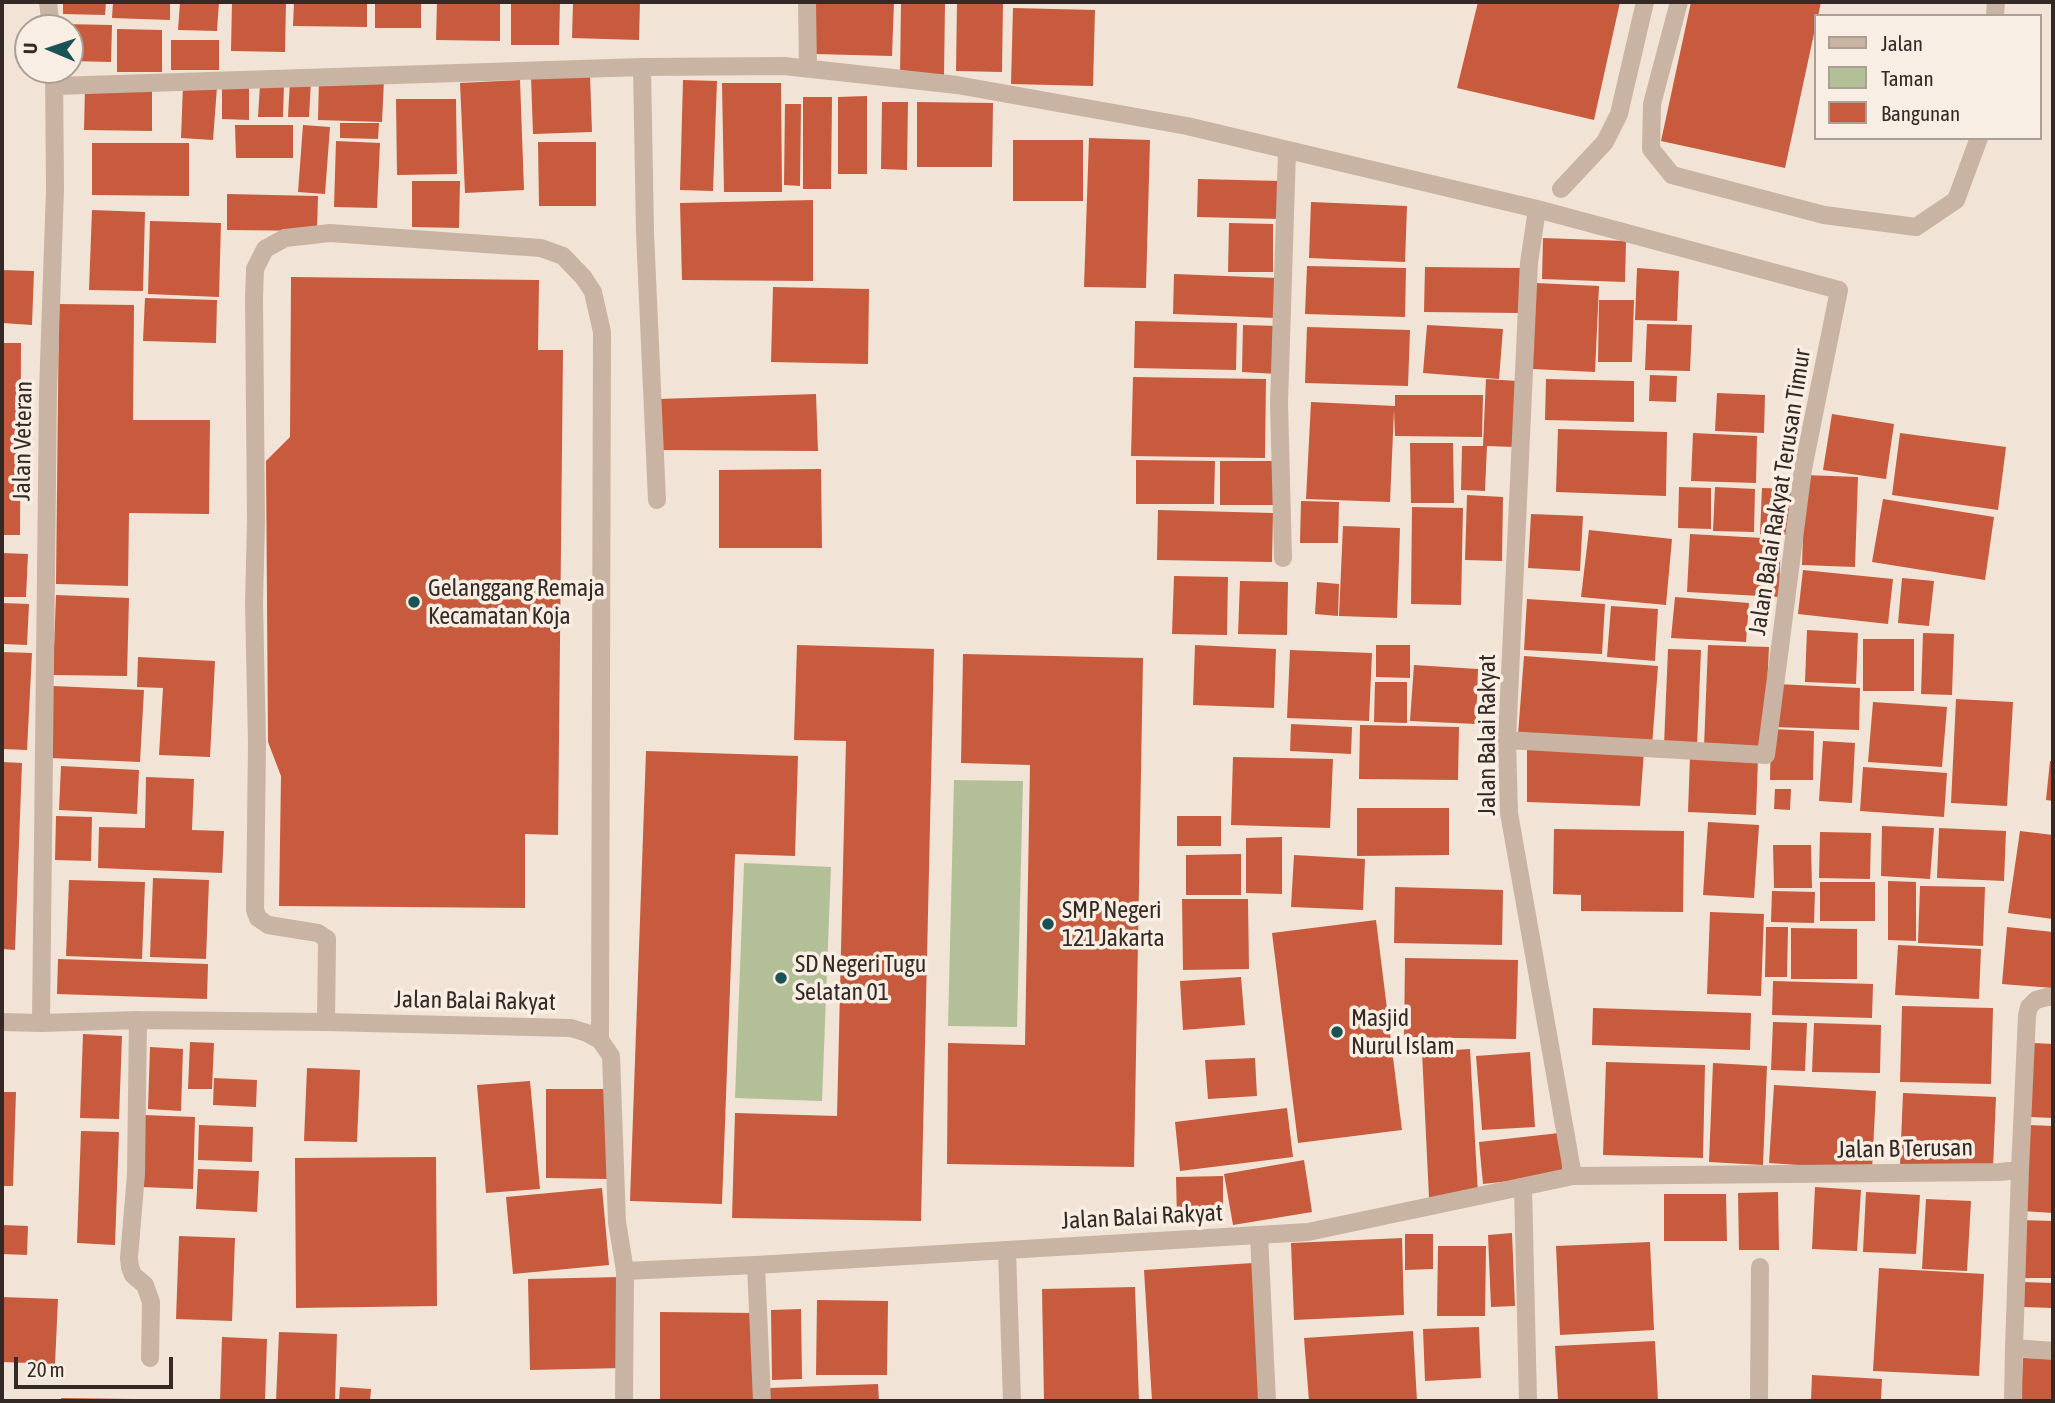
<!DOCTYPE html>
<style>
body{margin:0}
#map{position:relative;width:2055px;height:1403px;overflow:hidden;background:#f1e4d6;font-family:"Asap Condensed",sans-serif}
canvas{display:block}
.frame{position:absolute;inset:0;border:4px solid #342925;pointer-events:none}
.legend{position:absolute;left:1814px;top:14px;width:228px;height:126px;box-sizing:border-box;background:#f9eee3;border:2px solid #aa9f97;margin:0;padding:9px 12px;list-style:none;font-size:21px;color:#342925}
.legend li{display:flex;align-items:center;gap:14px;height:35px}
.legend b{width:35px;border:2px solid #aa9f97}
.north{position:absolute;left:14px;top:14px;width:70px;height:70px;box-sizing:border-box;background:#f9eee3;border:2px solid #aa9f97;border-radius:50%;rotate:272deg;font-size:19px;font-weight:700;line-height:28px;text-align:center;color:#342925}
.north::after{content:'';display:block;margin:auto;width:24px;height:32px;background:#1a5355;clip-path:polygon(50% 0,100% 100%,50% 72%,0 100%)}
.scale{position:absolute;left:14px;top:1357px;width:159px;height:32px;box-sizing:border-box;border:4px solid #342925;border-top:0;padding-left:9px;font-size:21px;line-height:24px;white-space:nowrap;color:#342925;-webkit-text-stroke:5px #f9eee3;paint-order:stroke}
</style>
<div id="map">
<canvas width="2055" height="1403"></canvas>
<div class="frame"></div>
<ul class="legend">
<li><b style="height:9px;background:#c9b3a3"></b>Jalan</li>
<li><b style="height:19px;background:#b3c097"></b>Taman</li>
<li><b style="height:19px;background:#c85b3d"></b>Bangunan</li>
</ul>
<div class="north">U</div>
<div class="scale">20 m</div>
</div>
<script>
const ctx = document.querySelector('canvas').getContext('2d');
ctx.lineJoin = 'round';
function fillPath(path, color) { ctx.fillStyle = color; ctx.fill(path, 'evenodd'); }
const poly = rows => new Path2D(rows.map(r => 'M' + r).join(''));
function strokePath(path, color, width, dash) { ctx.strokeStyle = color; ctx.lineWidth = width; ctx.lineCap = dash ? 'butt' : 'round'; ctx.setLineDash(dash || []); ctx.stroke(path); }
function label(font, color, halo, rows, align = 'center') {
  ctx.font = font + ' "Asap Condensed",sans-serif'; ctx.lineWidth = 7; ctx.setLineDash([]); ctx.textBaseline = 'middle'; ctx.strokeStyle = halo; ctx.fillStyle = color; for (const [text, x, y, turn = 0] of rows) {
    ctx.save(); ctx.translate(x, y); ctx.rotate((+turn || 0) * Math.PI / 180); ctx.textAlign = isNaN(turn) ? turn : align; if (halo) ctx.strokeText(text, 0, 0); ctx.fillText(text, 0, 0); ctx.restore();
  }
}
fillPath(poly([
 [954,780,1023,781,1017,1027,948,1026],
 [744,863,831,867,822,1101,735,1098]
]), '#b3c097');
fillPath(poly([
 [63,2,106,2,105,15,63,14],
 [113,2,170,2,170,20,112,18],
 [180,2,219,2,217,31,178,30],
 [232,2,286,2,285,52,231,51],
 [294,2,367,2,367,27,293,26],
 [375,2,421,2,421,28,375,28],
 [437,2,500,2,500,41,436,40],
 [511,2,560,2,559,45,511,45],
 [573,2,640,2,639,40,572,38],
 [816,2,894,2,892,56,815,54],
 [901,2,945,2,944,77,900,76],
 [957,2,1003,2,1002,72,956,71],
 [1478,2,1620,2,1594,120,1457,88],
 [1691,2,1821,2,1818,16,1815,16,1815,29,1785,168,1661,141],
 [1013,8,1095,10,1093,86,1011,84],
 [62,24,112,25,111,62,70,61,70,28,62,28],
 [117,29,162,30,162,72,117,72],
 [171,40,219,40,219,70,171,70],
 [590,75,592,132,533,134,531,77],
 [319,79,384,80,382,122,318,120],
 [290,80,311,81,309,117,288,117],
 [520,80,524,190,465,193,460,83],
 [683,80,717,81,713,191,680,190],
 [722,83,781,83,782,192,724,192],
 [222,84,249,84,249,120,222,119],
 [260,84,284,85,283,117,258,117],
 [183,85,217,87,213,140,181,138],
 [85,87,152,89,152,131,84,130],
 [867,96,867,174,838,174,838,97],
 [803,97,832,97,831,189,803,189],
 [396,99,456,99,457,174,397,175],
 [882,102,908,102,907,170,881,169],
 [917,102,993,103,992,167,917,167],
 [785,104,801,104,800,186,784,185],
 [340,123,379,123,378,139,340,138],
 [235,125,293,125,293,158,236,158],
 [303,125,330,127,325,194,298,192],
 [1089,138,1150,140,1146,288,1084,287],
 [1013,140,1083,140,1083,201,1013,201],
 [336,141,380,143,377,208,334,207],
 [538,142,596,142,596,206,539,206],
 [92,143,189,143,189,196,92,195],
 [1198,179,1281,181,1281,219,1197,217],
 [412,181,460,181,459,228,412,227],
 [227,194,318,196,317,231,227,230],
 [813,200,813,281,682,280,680,203],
 [1311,202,1407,206,1405,262,1309,258],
 [92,210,145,212,143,291,89,290],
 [150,221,221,223,219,297,148,294],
 [1229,223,1273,224,1273,272,1228,272],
 [1543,238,1626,241,1625,282,1542,279],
 [1307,266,1406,268,1405,317,1305,314],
 [1425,267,1520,268,1519,313,1424,312],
 [1637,268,1679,271,1677,321,1635,320],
 [2,270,34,271,32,325,2,323],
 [1174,274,1278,278,1276,318,1173,314],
 [291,277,539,280,538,350,563,350,558,835,525,834,525,908,279,906,281,776,268,742,266,461,290,437],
 [1536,283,1599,286,1595,372,1532,369],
 [773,287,869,289,868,364,771,362],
 [145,298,217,300,216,343,143,341],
 [1599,300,1634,300,1632,362,1598,362],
 [59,304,134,305,133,420,210,420,209,514,129,513,128,586,56,584],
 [1135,321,1237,323,1236,370,1134,368],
 [1647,324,1692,325,1690,371,1645,370],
 [1243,325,1279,326,1277,374,1242,372],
 [1427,325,1503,329,1499,379,1423,373],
 [1307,327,1410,330,1408,386,1305,383],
 [2,343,21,343,20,535,2,535],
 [1650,375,1677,376,1676,402,1649,401],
 [1133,377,1266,379,1265,458,1131,456],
 [1486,379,1517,381,1514,447,1487,446,1485,491,1461,490,1462,446,1483,446],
 [1546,379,1634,381,1634,422,1545,420],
 [1717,393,1765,395,1764,433,1715,431],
 [816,394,818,451,660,450,658,399],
 [1395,395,1483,395,1482,437,1395,436,1394,410,1390,502,1306,499,1311,402,1395,406],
 [1832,414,1894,424,1886,479,1823,470],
 [1558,429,1667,432,1666,496,1556,492],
 [1693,433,1757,436,1756,483,1691,481],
 [1900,433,2006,447,1998,510,1892,495],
 [1410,443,1453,443,1454,503,1411,503],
 [1136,460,1215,461,1214,504,1136,504],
 [1220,461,1277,461,1276,505,1220,505],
 [821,469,822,548,719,548,719,470],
 [1805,475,1858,477,1855,567,1802,565],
 [1679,487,1711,488,1711,529,1678,528],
 [1715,487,1755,489,1754,532,1713,531],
 [1762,488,1795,489,1794,535,1760,534],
 [1467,495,1503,497,1502,561,1465,560],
 [1883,499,1994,517,1985,580,1872,562],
 [1301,501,1339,502,1338,543,1300,543],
 [1412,507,1463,508,1461,605,1411,604],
 [1158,510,1273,513,1272,562,1157,560],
 [1531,514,1583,516,1580,571,1528,568],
 [1343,526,1400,528,1397,618,1339,616],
 [1589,530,1672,539,1666,605,1581,597],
 [1690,534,1781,539,1779,597,1687,592],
 [2,553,28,554,26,597,2,597],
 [1803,570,1893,579,1888,624,1798,614],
 [1174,576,1228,577,1227,635,1172,634],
 [1902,578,1934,581,1929,626,1898,623],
 [1240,581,1288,582,1287,635,1238,634],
 [1317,582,1339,584,1338,616,1315,614],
 [56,595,129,598,127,676,53,675],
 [1675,597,1749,603,1746,642,1671,638],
 [1527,599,1605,604,1602,654,1524,650],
 [2,603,29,604,27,645,2,644],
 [1611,606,1658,609,1655,661,1607,657],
 [1807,630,1858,633,1856,684,1805,682],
 [1923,633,1954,634,1952,695,1921,694],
 [1863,639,1914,639,1914,691,1863,691],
 [797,645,934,649,921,1221,732,1218,735,1113,837,1116,846,741,794,740],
 [1195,645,1276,649,1274,708,1193,705],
 [1376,645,1410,645,1410,678,1376,677],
 [1708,645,1769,647,1764,749,1704,747],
 [1668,649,1701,650,1697,746,1664,745],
 [1290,650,1372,653,1369,721,1287,718],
 [2,652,32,653,27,750,2,749],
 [963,654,1143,658,1134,1167,947,1164,948,1043,1025,1045,1030,765,961,763],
 [1524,656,1658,666,1652,746,1518,735],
 [138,657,215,661,210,757,159,755,163,688,137,687],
 [1414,665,1478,669,1476,724,1410,721],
 [1375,682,1407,682,1407,723,1374,722],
 [1776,684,1860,688,1859,730,1774,727],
 [53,686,144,690,140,762,50,758],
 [1956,699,2013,702,2007,806,1951,803],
 [1873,702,1947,707,1942,767,1868,762],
 [1291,724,1352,727,1351,754,1290,751],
 [1360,725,1459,727,1458,780,1359,779],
 [1771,729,1814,731,1813,780,1770,780],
 [1823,741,1855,743,1852,803,1819,801],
 [1527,746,1644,750,1640,806,1527,802],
 [646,751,798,756,795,856,735,854,722,1204,630,1201],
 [1690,756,1758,758,1756,815,1688,812],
 [1233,757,1333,759,1330,828,1231,825],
 [2050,761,2053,761,2053,801,2046,800],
 [2,762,22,763,15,950,2,949],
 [61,766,139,770,137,814,59,810],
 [1863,767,1947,773,1944,817,1860,811],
 [146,777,194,779,192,830,224,831,222,873,98,868,99,827,145,828],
 [1775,789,1791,789,1790,810,1774,809],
 [1357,808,1449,808,1449,855,1357,856],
 [56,816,92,817,91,861,55,860],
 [1177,816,1221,816,1221,846,1177,846],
 [1708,822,1759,825,1754,898,1703,895],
 [1882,826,1934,828,1930,879,1881,876],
 [1939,828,2006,831,2004,881,1937,878],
 [1554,829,1684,831,1683,912,1581,911,1581,895,1553,894],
 [2020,831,2053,835,2053,919,2008,913],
 [1820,832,1871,833,1870,879,1819,878],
 [1282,837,1282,894,1246,893,1246,838],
 [1773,845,1811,845,1812,888,1774,888],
 [1241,854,1241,895,1186,895,1186,855],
 [1294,855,1365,859,1363,910,1291,907],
 [153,878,209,880,206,959,150,957],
 [69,880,145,882,142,959,66,956],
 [1888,881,1916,882,1916,941,1888,940],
 [1820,882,1875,882,1875,921,1820,921],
 [1920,886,1985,887,1983,946,1918,943],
 [1395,887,1503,890,1502,945,1394,943],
 [1772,891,1815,892,1814,923,1771,922],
 [1182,899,1248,899,1249,969,1183,970],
 [1710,912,1764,914,1761,996,1707,994],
 [1376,920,1402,1130,1298,1143,1272,933],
 [1766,927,1788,927,1787,977,1765,977],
 [2007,927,2053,932,2053,988,2002,984],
 [1791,928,1857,929,1857,979,1791,979],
 [1898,945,1981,949,1979,999,1895,995],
 [1405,958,1518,960,1516,1039,1404,1037],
 [58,959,208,964,207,999,57,994],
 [1241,977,1245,1025,1183,1030,1180,981],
 [1773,981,1873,984,1872,1018,1772,1015],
 [1902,1006,1993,1008,1991,1084,1900,1082],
 [1593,1008,1751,1013,1750,1050,1592,1045],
 [1773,1022,1807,1023,1805,1071,1771,1070],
 [1814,1023,1881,1025,1880,1073,1812,1072],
 [83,1034,122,1036,119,1119,80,1118],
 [190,1042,214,1043,212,1089,188,1089],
 [2034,1043,2053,1044,2053,1118,2030,1117],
 [150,1047,183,1049,181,1111,148,1109],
 [1470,1049,1478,1195,1429,1198,1422,1052],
 [1530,1052,1535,1127,1482,1130,1476,1056],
 [1255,1058,1257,1096,1208,1099,1205,1060],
 [1606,1062,1705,1065,1703,1158,1603,1155],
 [1713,1063,1767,1066,1763,1165,1709,1162],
 [307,1068,360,1070,357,1142,304,1141],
 [214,1078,257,1080,256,1107,213,1105],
 [530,1081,540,1189,486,1193,477,1085],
 [1774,1085,1876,1091,1872,1170,1769,1163],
 [546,1089,609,1089,608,1179,546,1178],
 [2,1092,16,1092,13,1186,2,1186],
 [1903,1093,1996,1097,1993,1169,1900,1165],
 [1287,1108,1293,1157,1180,1171,1175,1122],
 [144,1115,195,1117,193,1189,141,1187],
 [199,1125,253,1127,252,1162,198,1160],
 [2028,1125,2053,1126,2053,1213,2022,1211],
 [81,1131,119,1132,115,1245,77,1243],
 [1559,1133,1563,1175,1483,1184,1479,1142],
 [436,1157,437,1306,296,1308,295,1158],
 [1304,1160,1312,1212,1233,1225,1224,1174],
 [198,1169,259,1171,257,1212,196,1209],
 [1223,1176,1223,1218,1177,1219,1176,1177],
 [1815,1187,1861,1190,1857,1251,1812,1249],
 [602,1188,609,1265,513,1274,506,1197],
 [1778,1192,1779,1250,1739,1250,1738,1193],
 [1866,1192,1920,1195,1916,1254,1863,1252],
 [1664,1194,1726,1194,1727,1241,1664,1241],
 [1926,1199,1971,1201,1967,1271,1922,1269],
 [2020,1220,2053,1221,2053,1278,2019,1278],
 [2,1225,28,1226,27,1255,2,1254],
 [1512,1233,1515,1306,1491,1307,1488,1235],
 [1405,1234,1433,1234,1433,1269,1405,1270],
 [179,1236,235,1238,232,1321,176,1319],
 [1402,1238,1404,1315,1294,1320,1291,1243],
 [1650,1242,1654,1330,1560,1335,1556,1246],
 [1438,1246,1486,1246,1485,1316,1437,1316],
 [1253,1263,1262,1401,1152,1401,1144,1270],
 [1879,1268,1984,1274,1979,1376,1873,1371],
 [621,1277,623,1368,530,1370,528,1279],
 [2023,1282,2053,1283,2053,1308,2023,1307],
 [1135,1287,1139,1401,1044,1401,1042,1289],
 [2,1297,58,1299,55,1364,2,1362],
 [817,1300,888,1301,887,1375,816,1375],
 [801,1309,802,1379,772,1380,771,1310],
 [660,1312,756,1313,755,1401,660,1401],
 [1479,1327,1481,1378,1425,1381,1423,1329],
 [1413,1331,1417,1401,1309,1401,1304,1338],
 [279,1332,337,1334,335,1401,276,1401],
 [222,1337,267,1339,265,1401,220,1401],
 [1655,1341,1658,1401,1558,1401,1555,1346],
 [2023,1358,2053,1359,2053,1401,2021,1401],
 [1812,1375,1882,1379,1881,1401,1811,1401],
 [878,1384,879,1401,770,1401,770,1388],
 [340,1387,371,1389,370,1401,339,1401],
 [61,1398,134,1399,134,1401,61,1401]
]), '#c85b3d');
strokePath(poly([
 [48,2,51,28],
 [807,2,808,68],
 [1679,2,1652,104,1651,149,1672,175,1824,215,1916,227,1956,200,1979,138],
 [1995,16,1996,2],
 [642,67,645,233,657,500],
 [1561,189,1605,142,1619,114,1645,2],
 [1283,558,1279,403,1287,151],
 [1507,740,1766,755,1803,469,1839,290,1537,209],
 [138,1020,136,1174,129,1258,130,1267,133,1275,145,1285,151,1302,150,1358],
 [2,1022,41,1023,138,1020,326,1022,571,1028,587,1033,600,1040,611,1056,617,1222,625,1271,756,1265,1308,1232,1573,1176,1509,813,1507,740,1529,263,1537,209,1187,126,957,85,784,66,642,67,56,86],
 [326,1022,327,939,318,933,268,925,258,918,255,910,257,743,254,603,256,522,254,297,255,269,265,249,285,238,330,233,541,248,563,256,584,278,593,292,602,332,600,1040],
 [41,1023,48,392,55,189,54,70],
 [2020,1170,2027,1016,2029,1007,2036,1000,2047,997,2053,997],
 [1573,1176,1999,1172,2020,1170,2014,1348,2053,1351],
 [1523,1187,1528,1401],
 [1259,1235,1267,1401],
 [1007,1250,1012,1401],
 [756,1265,762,1401],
 [624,1401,625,1271],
 [1759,1401,1760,1267],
 [2013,1401,2014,1348]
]), '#c9b3a3', 18);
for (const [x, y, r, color] of [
 [414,602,7,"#1a5355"],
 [1048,924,7,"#1a5355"],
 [781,978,7,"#1a5355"],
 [1337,1032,7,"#1a5355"]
]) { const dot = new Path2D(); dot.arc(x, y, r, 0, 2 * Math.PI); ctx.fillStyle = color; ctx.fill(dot); strokePath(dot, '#f9eee3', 2.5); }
label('24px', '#342925', '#f9eee3', [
 ["Jalan Veteran",23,441,-89],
 ["Jalan Balai Rakyat Terusan Timur",1780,492,-81],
 ["Jalan Balai Rakyat",1487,735,-90],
 ["Jalan Balai Rakyat",475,1001,1],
 ["Jalan B Terusan",1905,1149,-1],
 ["Jalan Balai Rakyat",1142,1217,-3]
]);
label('24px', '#342925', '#f9eee3', [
 ["Gelanggang Remaja",428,588],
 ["Kecamatan Koja",428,616],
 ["SMP Negeri",1062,910],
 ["121 Jakarta",1062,938],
 ["SD Negeri Tugu",795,964],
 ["Selatan 01",795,992],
 ["Masjid",1351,1018],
 ["Nurul Islam",1351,1046]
], 'left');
</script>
